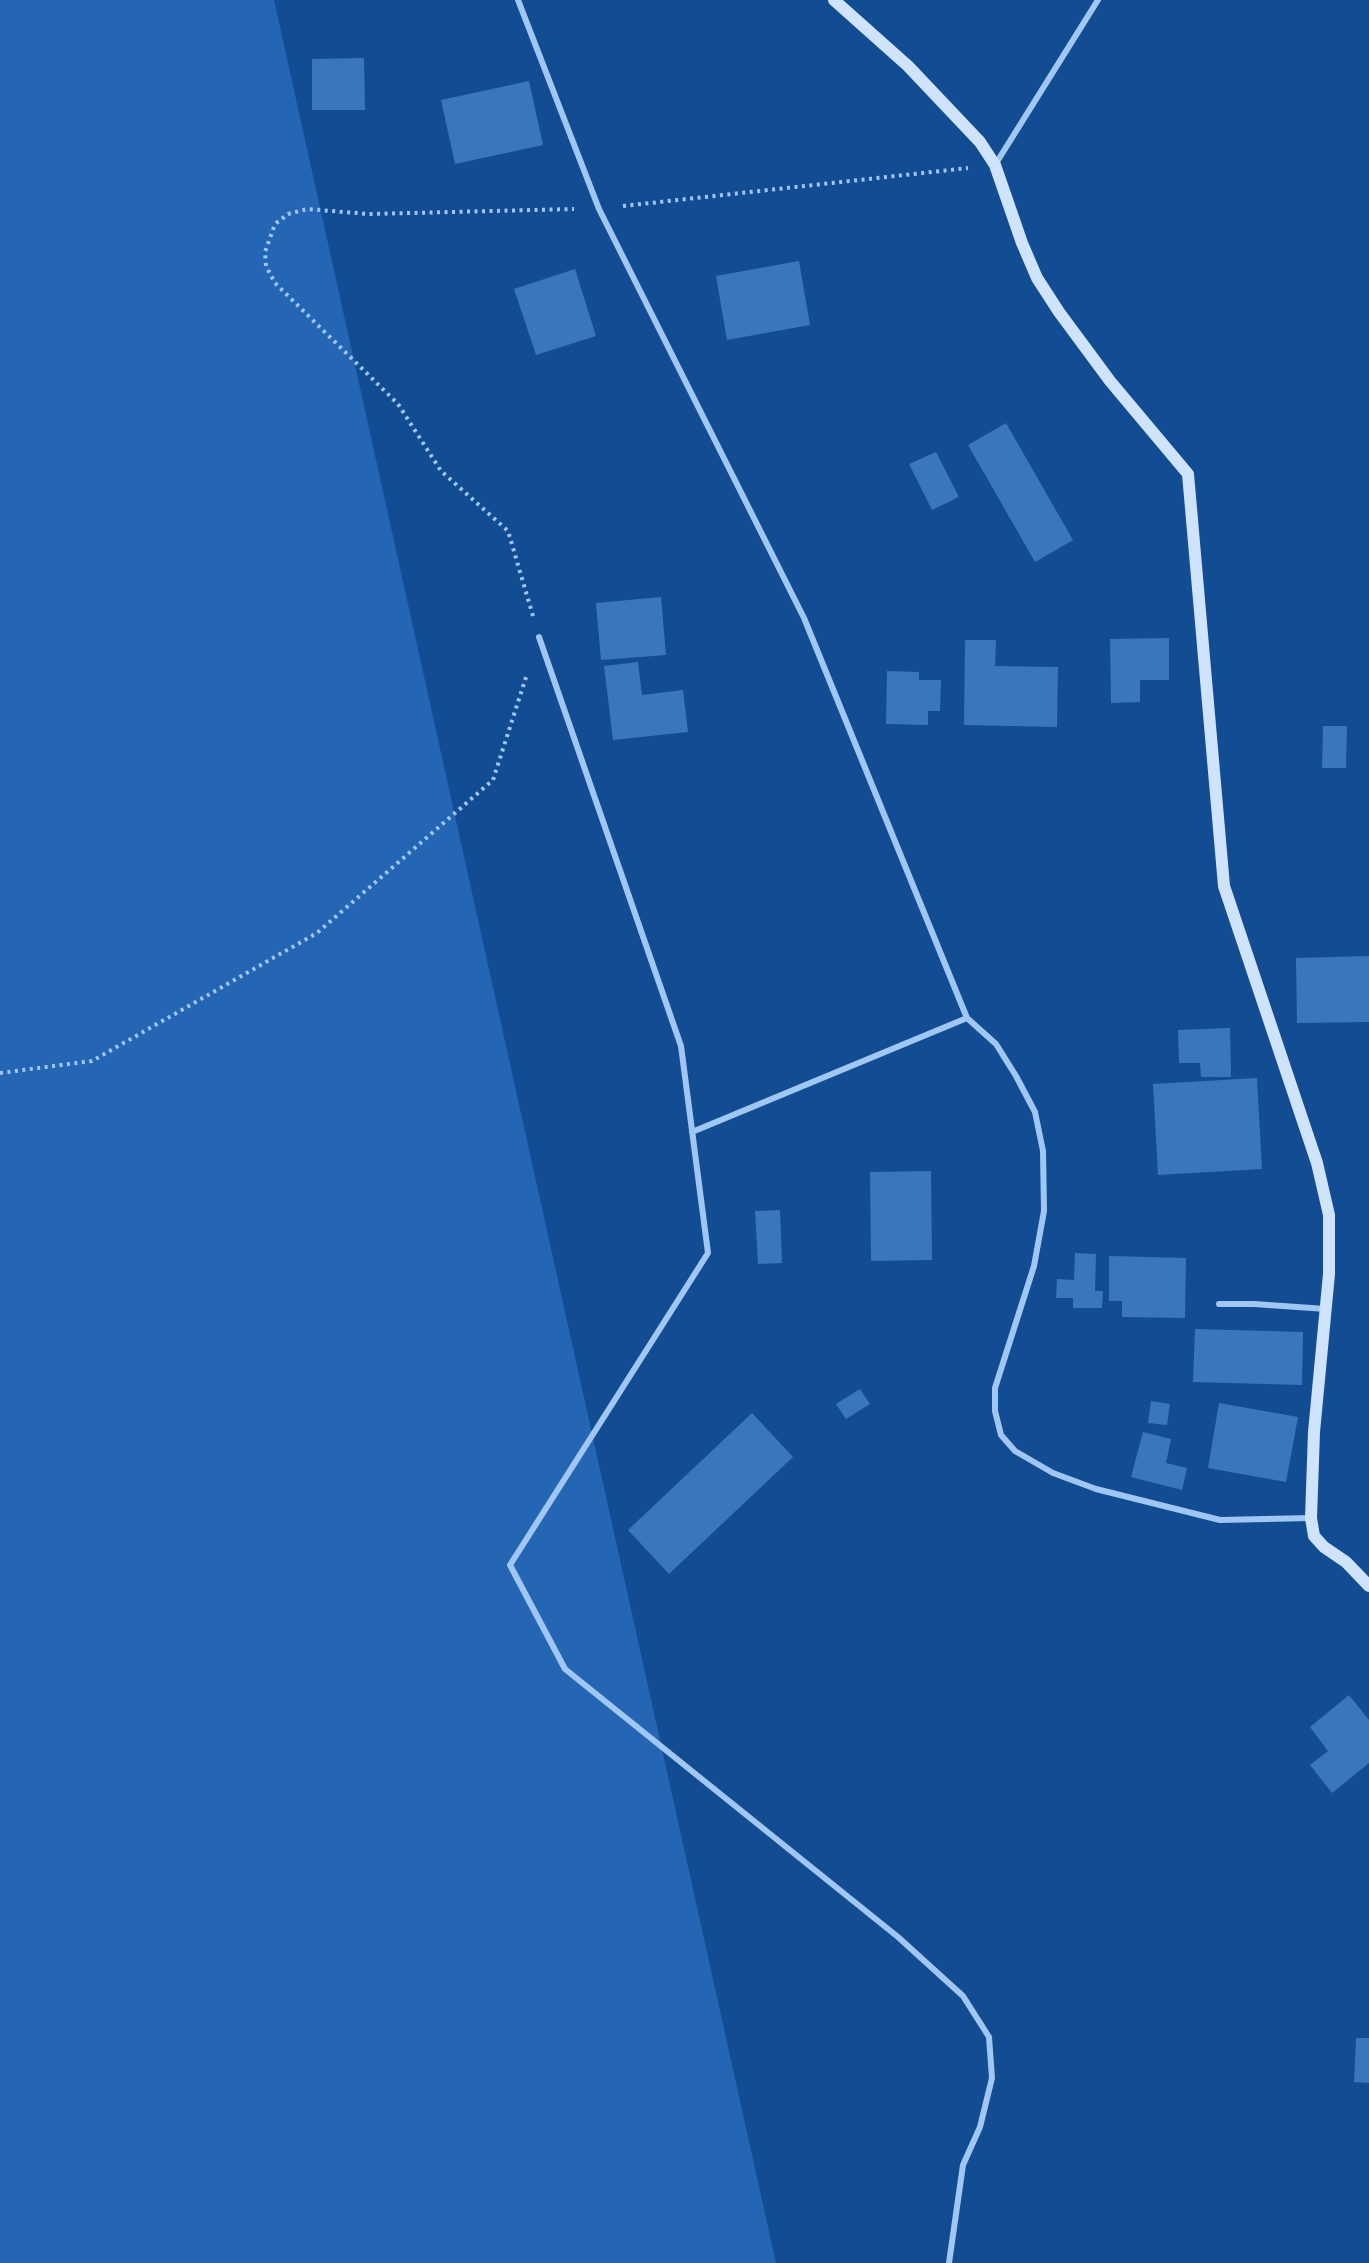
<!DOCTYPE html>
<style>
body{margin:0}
canvas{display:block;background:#124c93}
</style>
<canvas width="1369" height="2263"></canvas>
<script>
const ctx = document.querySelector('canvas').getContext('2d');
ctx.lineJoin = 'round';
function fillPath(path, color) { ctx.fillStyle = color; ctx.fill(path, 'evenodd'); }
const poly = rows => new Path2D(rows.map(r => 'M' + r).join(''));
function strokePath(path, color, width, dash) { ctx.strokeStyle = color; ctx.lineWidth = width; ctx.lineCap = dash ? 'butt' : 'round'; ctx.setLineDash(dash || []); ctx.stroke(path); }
fillPath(poly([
 [0,0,274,0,776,2263,0,2263]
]), '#2466b3');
fillPath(poly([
 [364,58,365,110,312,110,312,59],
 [529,81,543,145,455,164,441,100],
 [799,261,810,325,727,340,716,276],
 [575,269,596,336,536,355,514,289],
 [1006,423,1073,540,1035,562,968,445],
 [936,452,959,497,932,510,909,464],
 [661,597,666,655,601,660,596,603],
 [1169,638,1169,680,1140,680,1140,702,1111,703,1110,639],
 [965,640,996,640,995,666,1058,667,1057,727,964,725],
 [638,662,642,695,683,690,688,732,613,740,604,666],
 [887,671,919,672,919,680,941,680,940,711,928,711,928,725,886,724],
 [1323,726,1347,726,1346,768,1322,768],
 [1369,956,1369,1022,1297,1023,1296,958],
 [1230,1028,1231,1077,1201,1077,1200,1063,1179,1063,1178,1030],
 [1257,1078,1262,1169,1158,1175,1153,1084],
 [931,1171,932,1260,871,1261,870,1172],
 [780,1210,782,1263,758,1264,755,1211],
 [1075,1253,1096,1254,1095,1291,1103,1291,1102,1308,1073,1308,1073,1298,1056,1298,1057,1279,1074,1280],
 [1109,1256,1186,1258,1185,1318,1122,1317,1122,1301,1109,1301],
 [1195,1329,1303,1332,1302,1385,1193,1382],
 [860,1389,870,1404,846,1419,836,1404],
 [1151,1401,1170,1404,1167,1425,1148,1423],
 [1219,1403,1298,1417,1286,1482,1208,1468],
 [752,1413,793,1457,669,1574,628,1530],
 [1143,1432,1171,1439,1166,1463,1187,1468,1182,1490,1131,1477],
 [1349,1695,1369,1720,1369,1763,1332,1793,1310,1765,1328,1751,1310,1727],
 [1356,2038,1369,2038,1369,2083,1354,2082]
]), '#3a76bc');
strokePath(poly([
 [623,206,968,168],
 [533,616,508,531,441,471,398,404,275,283,266,266,265,252,275,224,288,214,307,209,369,214,574,209],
 [0,1073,92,1061,317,933,493,780,527,674]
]), '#a0c6f3', 4, [3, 4.5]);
strokePath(poly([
 [518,0,599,209,804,618,967,1018,996,1044,1016,1076,1035,1112,1043,1151,1044,1211,1034,1266,995,1388,995,1411,1001,1435,1015,1451,1053,1473,1096,1489,1220,1520,1311,1518],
 [995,165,1098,0],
 [539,637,681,1046,708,1253,510,1565,565,1669,898,1937,963,1996,989,2037,992,2078,980,2127,963,2165,949,2263],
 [692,1132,967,1018],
 [1219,1304,1254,1304,1326,1309]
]), '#a0c6f3', 6);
strokePath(poly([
 [834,0,908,66,980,142,995,165,1022,243,1037,278,1059,312,1110,381,1188,474,1224,886,1317,1163,1329,1215,1329,1274,1314,1432,1311,1518,1314,1536,1324,1547,1346,1562,1369,1586]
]), '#cfe3fc', 12);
</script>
